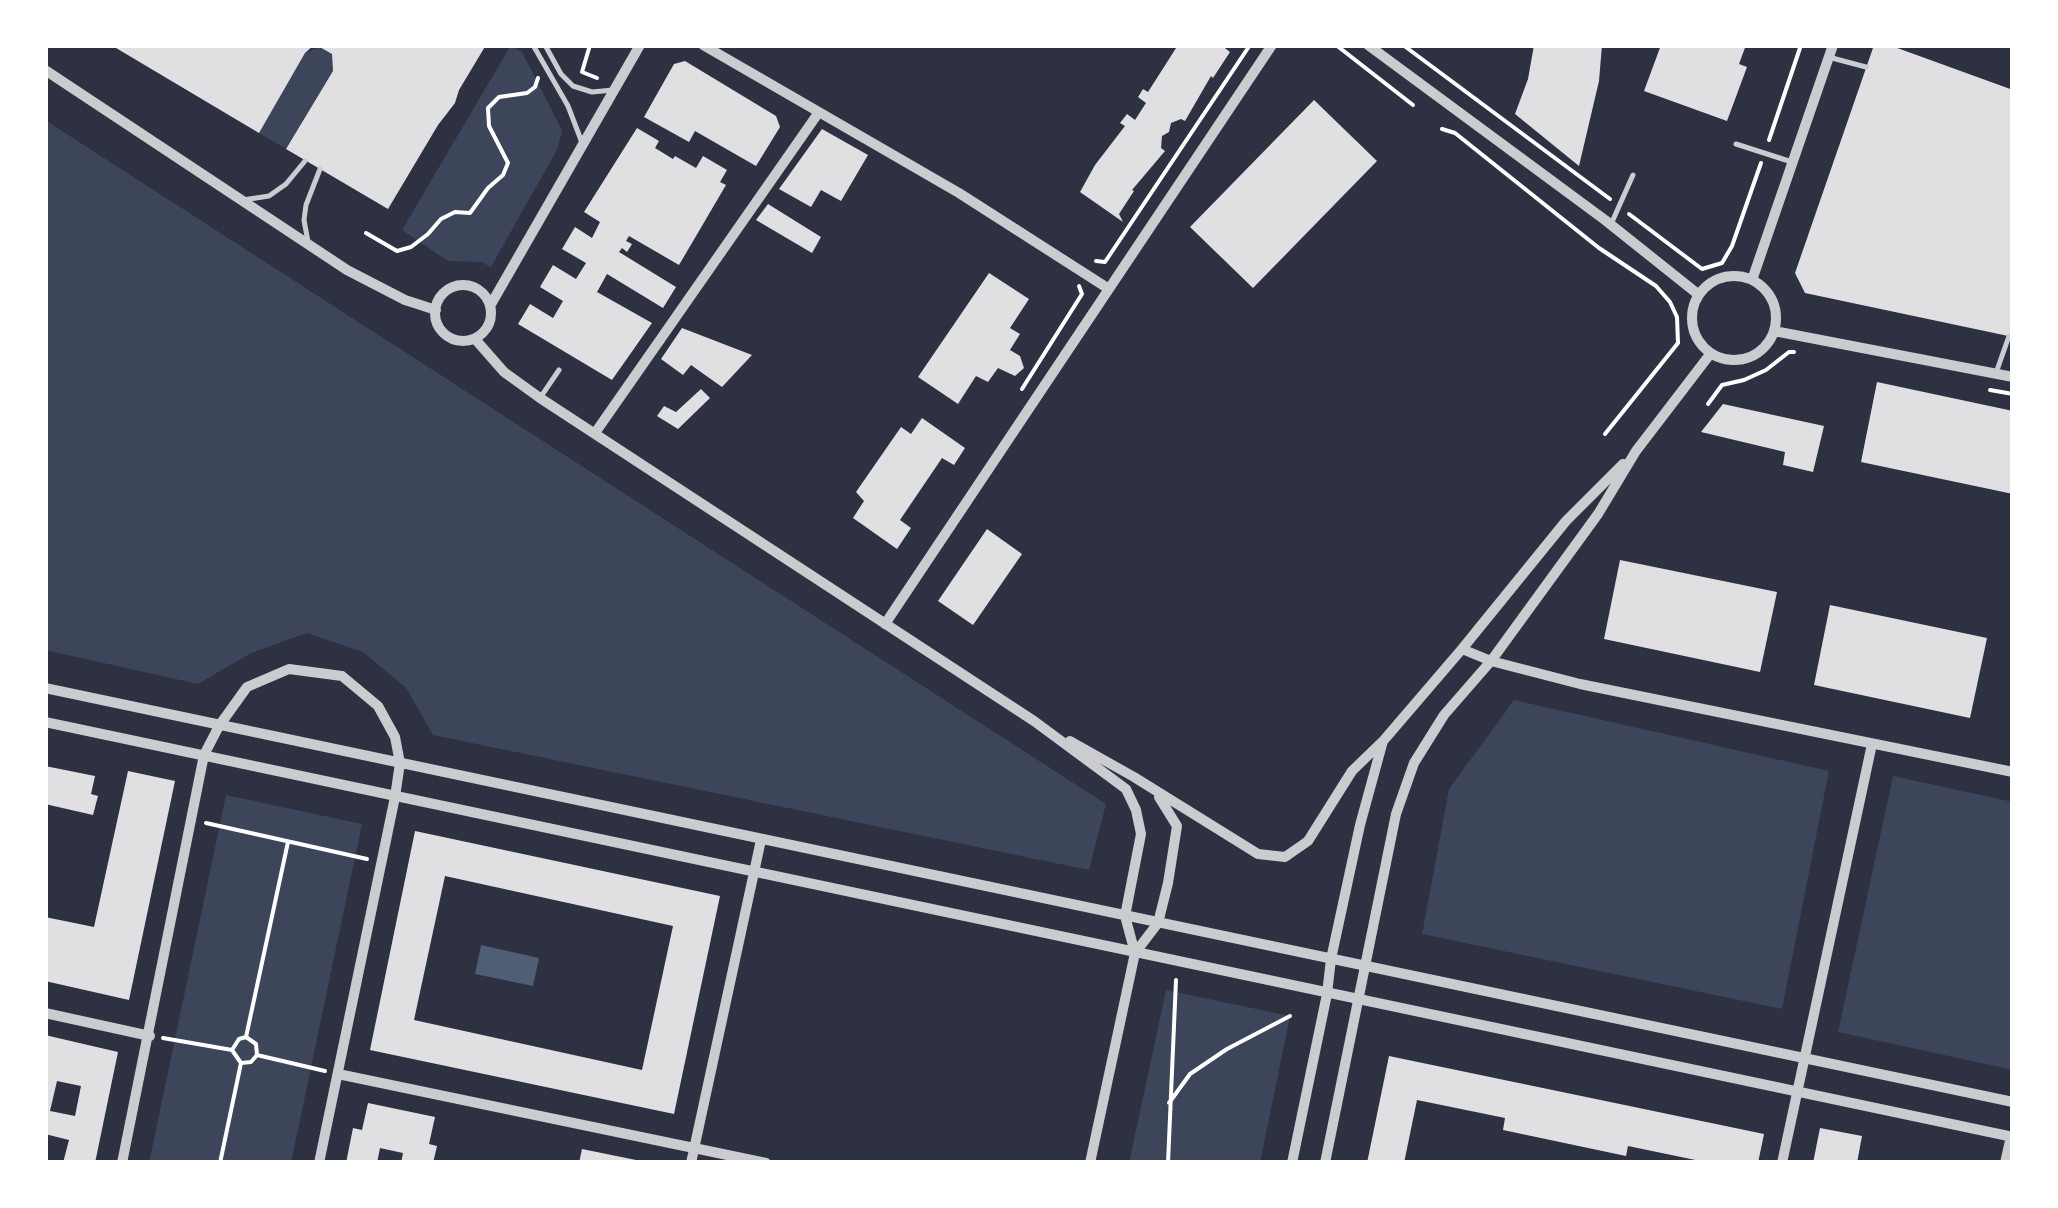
<!DOCTYPE html>
<style>
body{margin:0}
#map{position:relative;width:2058px;height:1208px;overflow:hidden;background:#2d3142;font-family:"Libre Baskerville",serif}
canvas{display:block}
.frame{position:absolute;inset:0;border:48px solid #fff;pointer-events:none}
</style>
<div id="map">
<canvas width="2058" height="1208"></canvas>
<div class="frame"></div>
</div>
<script>
const ctx = document.querySelector('canvas').getContext('2d');
ctx.lineJoin = 'round';
function fillPath(path, color) { ctx.fillStyle = color; ctx.fill(path, 'evenodd'); }
const poly = rows => new Path2D(rows.map(r => 'M' + r).join(''));
function strokePath(path, color, width, dash) { ctx.strokeStyle = color; ctx.lineWidth = width; ctx.lineCap = dash ? 'butt' : 'round'; ctx.setLineDash(dash || []); ctx.stroke(path); }
fillPath(poly([
 [511,45,522,52,562,130,558,148,491,267,481,262,448,261,402,230],
 [318,47,332,54,333,71,286,149,259,133,305,53],
 [45,120,1106,804,1089,870,433,735,406,688,363,652,307,633,251,653,198,684,45,650],
 [1514,700,1829,771,1782,1009,1422,934,1449,789],
 [1893,776,2013,802,2013,1070,1838,1032],
 [226,795,362,824,291,1163,149,1163],
 [1166,990,1290,1016,1260,1163,1129,1163]
]), '#3c4559');
fillPath(poly([
 [481,945,539,958,533,986,475,974]
]), '#4f5d75');
fillPath(poly([
 [111,45,314,45,305,53,259,133],
 [316,45,486,45,459,90,455,103,438,125,388,209,286,149,333,71,332,54],
 [1178,45,1221,45,1230,52,1213,78,1211,76,1185,121,1181,119,1171,123,1169,132,1162,136,1161,148,1165,151,1132,190,1134,191,1119,214,1123,222,1080,192,1095,165,1125,126,1120,123,1127,114,1135,120,1146,103,1138,97,1143,89,1148,92],
 [1534,45,1602,45,1599,81,1579,166,1515,114,1528,79],
 [1661,45,1746,45,1739,64,1747,67,1727,121,1644,91],
 [1874,45,1889,45,2013,90,2013,337,1805,293,1795,273],
 [685,61,776,116,780,127,756,166,695,131,689,142,644,117,674,64],
 [1314,100,1377,161,1253,288,1190,227],
 [637,128,659,141,655,148,673,159,675,156,696,168,703,156,727,170,720,182,726,185,679,265,629,236,626,241,632,244,627,252,622,248,619,252,676,287,663,308,607,274,597,292,652,323,612,380,518,324,530,304,553,318,563,301,540,287,553,265,576,279,586,263,562,249,575,227,592,238,600,222,584,212],
 [822,129,868,155,841,201,821,190,811,207,779,189],
 [768,204,821,237,812,253,756,220],
 [989,273,1029,299,1010,328,1020,334,1010,350,1020,356,1024,368,1015,376,998,368,988,382,976,376,958,404,918,377],
 [682,328,752,355,722,387,691,365,683,375,661,359],
 [1877,382,2013,411,2013,494,1861,462],
 [701,389,710,398,678,429,657,416,664,406,676,412],
 [1723,404,1824,426,1813,472,1783,465,1785,452,1701,432],
 [922,418,965,448,954,465,942,458,900,520,911,528,897,549,853,518,864,501,856,492,901,427,911,434],
 [987,529,1022,554,973,625,938,601],
 [1620,560,1777,592,1760,672,1604,639],
 [1830,605,1987,638,1970,718,1814,685],
 [45,766,95,776,91,794,98,796,93,815,45,804],
 [128,771,175,781,129,1000,45,981,45,917,94,927],
 [415,831,720,896,674,1114,370,1050],
 [445,876,673,926,642,1070,414,1020],
 [45,1035,118,1052,95,1163,63,1163,69,1140,45,1134],
 [57,1081,81,1086,75,1116,50,1111],
 [1389,1056,1764,1134,1758,1163,1710,1163,1628,1146,1626,1156,1503,1130,1505,1118,1417,1100,1404,1163,1367,1163],
 [368,1103,435,1117,429,1144,437,1146,433,1163,401,1163,403,1153,380,1148,377,1163,346,1163,353,1128,362,1130],
 [1820,1128,1862,1136,1857,1163,1813,1163],
 [582,1149,641,1161,641,1163,579,1163]
]), '#e0e0e3');
strokePath(poly([
 [590,45,582,72,597,78],
 [1336,45,1413,105],
 [1403,45,1610,199],
 [1442,129,1455,133,1599,248,1656,286,1670,302,1677,317,1678,343,1605,434],
 [1769,140,1801,45],
 [1629,214,1702,269,1722,263,1732,246,1761,163],
 [366,233,397,251,411,247,428,234,441,219,455,212,470,213,488,188,503,175,508,163,489,126,488,108,499,97,527,93,535,87,538,78],
 [1096,261,1105,262,1250,45],
 [1022,389,1082,294,1079,286],
 [1990,390,2013,394],
 [1708,404,1722,385,1744,380,1766,370,1789,352,1794,352],
 [206,823,367,859],
 [246,1037,288,842],
 [163,1038,232,1050],
 [257,1055,325,1071],
 [1169,1103,1190,1074,1227,1049,1290,1016],
 [220,1163,241,1063,232,1050,239,1039,246,1037,256,1044,257,1055,251,1062,241,1063],
 [1168,1163,1176,980]
]), '#fff', 4);
strokePath(poly([
 [533,45,568,106,581,140],
 [545,45,561,74,573,86,592,92,613,90],
 [1832,58,1866,67],
 [1736,144,1792,162],
 [243,200,269,196,286,184,305,161],
 [1612,222,1633,175],
 [308,242,304,220,306,205,320,169],
 [1996,373,2009,336],
 [540,398,559,370]
]), '#caccd0', 5);
strokePath(poly([
 [703,45,959,193,1109,289],
 [1368,45,1605,220,1699,295],
 [45,70,347,270,405,300,436,310],
 '1692 318a42 42 0 1 1 84 0a42 42 0 1 1-84 0Z',
 [1752,280,1833,45],
 '435 313a28 28 0 1 1 56 0a28 28 0 1 1-56 0Z',
 [490,306,640,45],
 [1774,331,2013,377],
 [475,339,504,372,540,398,1034,721,1126,789,1136,810,1141,834,1125,916,1135,953],
 [595,433,819,112],
 [885,624,1272,45],
 [1462,649,1491,661,1580,684,2013,772],
 [45,688,2013,1102],
 [45,722,2013,1137],
 [1070,741,1134,777,1258,854,1285,857,1308,841,1352,771,1384,740,1462,649,1566,521,1623,464],
 [45,1013,150,1036],
 [338,1074,766,1163],
 [122,1163,204,755,219,726,247,687,289,669,342,676,378,706,395,737,400,763,395,797,319,1163],
 [691,1163,761,840],
 [1090,1163,1135,953,1158,923,1168,883,1177,826,1159,797],
 [1292,1163,1327,994,1331,959,1360,825,1383,741],
 [1325,1163,1396,814,1414,763,1444,715,1491,661,1598,514,1636,451,1711,353],
 [1782,1163,1872,744],
 [2005,1163,2011,1136]
]), '#caccd0', 10);
</script>
